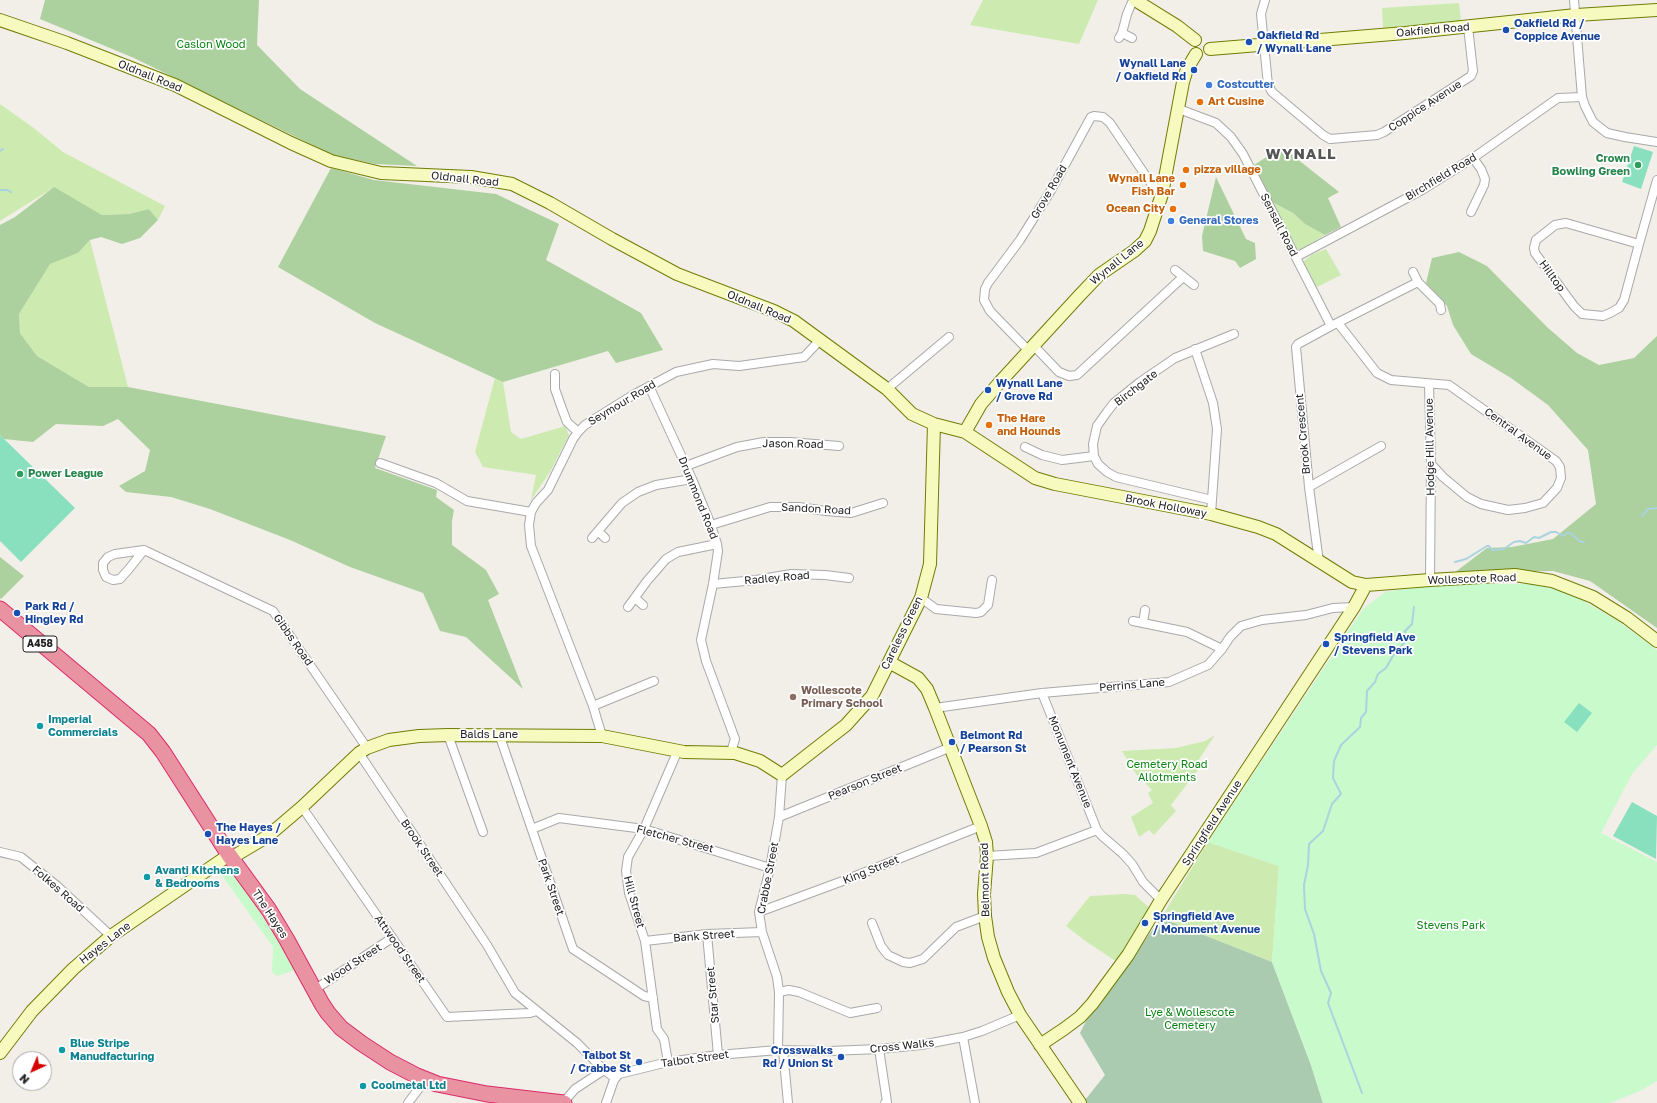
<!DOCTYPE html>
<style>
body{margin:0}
#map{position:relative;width:1657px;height:1103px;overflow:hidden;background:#f2efe9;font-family:"Golos Text",sans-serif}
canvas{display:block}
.north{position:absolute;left:12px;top:1051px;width:40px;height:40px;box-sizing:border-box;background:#fff;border:1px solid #a7a7a7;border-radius:50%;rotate:224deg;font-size:11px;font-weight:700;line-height:16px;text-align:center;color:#222}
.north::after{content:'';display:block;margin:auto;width:14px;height:18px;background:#d40000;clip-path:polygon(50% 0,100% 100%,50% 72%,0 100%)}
</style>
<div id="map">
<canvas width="1657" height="1103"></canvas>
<div class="north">N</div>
</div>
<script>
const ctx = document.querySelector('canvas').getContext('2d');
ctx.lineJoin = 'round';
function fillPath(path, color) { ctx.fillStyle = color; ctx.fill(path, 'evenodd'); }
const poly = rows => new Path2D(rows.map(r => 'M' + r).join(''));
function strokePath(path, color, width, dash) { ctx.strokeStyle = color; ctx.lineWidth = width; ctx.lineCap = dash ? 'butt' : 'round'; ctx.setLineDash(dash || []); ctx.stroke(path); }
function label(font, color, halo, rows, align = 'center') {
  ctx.font = font + ' "Golos Text",sans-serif'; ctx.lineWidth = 3.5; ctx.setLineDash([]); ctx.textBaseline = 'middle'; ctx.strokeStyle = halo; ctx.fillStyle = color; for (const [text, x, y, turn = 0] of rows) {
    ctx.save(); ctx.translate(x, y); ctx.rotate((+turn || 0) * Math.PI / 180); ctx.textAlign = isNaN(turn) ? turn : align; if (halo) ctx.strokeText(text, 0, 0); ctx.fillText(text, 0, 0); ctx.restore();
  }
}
fillPath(poly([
 [983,0,1098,0,1079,44,970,25],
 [1459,3,1461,21,1383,28,1382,8],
 [0,104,35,129,63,152,165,206,158,220,149,209,129,214,102,215,53,188,0,221],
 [1270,201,1293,213,1305,224,1325,235,1300,250,1295,248],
 [90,240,128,387,89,387,37,356,20,333,19,314,50,263,78,253],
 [1326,249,1341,275,1315,288,1304,265,1304,261,1311,255],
 [495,378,503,382,511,432,521,439,565,426,569,435,550,472,531,500,536,475,483,467,475,452],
 [1215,735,1198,761,1201,766,1171,805,1176,811,1154,835,1149,830,1139,837,1131,817,1153,803,1148,793,1152,790,1136,774,1122,751,1176,748,1205,741],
 [1208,842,1279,866,1272,962,1161,918],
 [1125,894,1135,895,1152,910,1117,962,1084,940,1066,926,1090,896]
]), '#cdebb0');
fillPath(poly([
 [45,0,259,0,257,45,300,89,417,166,375,164,333,155,134,58,40,19],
 [1282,147,1339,192,1328,198,1341,227,1325,235,1305,224,1293,213,1270,201,1254,165],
 [331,168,374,180,496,194,559,224,546,260,641,313,663,350,616,363,608,351,503,382,375,323,278,267],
 [1216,177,1246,239,1255,243,1256,259,1240,268,1235,261,1203,251,1202,236],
 [54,187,102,215,129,214,149,209,158,220,140,238,122,244,101,237,90,240,78,253,50,264,19,314,20,333,37,356,89,387,128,387,386,436,375,468,437,490,436,497,454,510,452,521,452,545,486,570,499,594,488,600,523,689,466,637,440,631,423,593,350,567,290,540,210,509,171,497,126,492,119,486,145,471,150,450,118,419,103,426,56,424,33,442,4,439,0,435,0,225,15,217],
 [1459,252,1487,266,1547,327,1577,353,1599,365,1634,358,1657,336,1657,628,1590,581,1553,571,1454,573,1487,548,1512,547,1553,539,1596,504,1588,450,1548,405,1511,378,1471,354,1453,325,1447,306,1426,283,1432,258],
 [0,557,24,576,1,599,0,598]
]), '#add19e');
fillPath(poly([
 [1161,918,1272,962,1311,1065,1323,1103,1087,1103,1085,1100,1105,1075,1080,1033,1086,1021]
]), '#aacbaf');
fillPath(poly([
 [1475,584,1537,584,1573,595,1618,621,1657,650,1657,745,1632,774,1601,833,1657,862,1657,1081,1642,1090,1610,1103,1323,1103,1311,1065,1272,962,1279,866,1208,842,1363,609,1385,592,1415,587],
 [224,867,229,867,236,873,285,948,295,970,277,976,272,972,273,947,223,877,214,873]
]), '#c8facc');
fillPath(poly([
 [1634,146,1653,152,1641,189,1622,182],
 [0,435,75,508,21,562,0,541],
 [1579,703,1592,713,1577,732,1564,722],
 [1632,802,1657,816,1656,859,1613,836]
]), '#88e0be');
strokePath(poly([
 [0,151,3,149],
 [0,190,7,190,11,192],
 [1642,516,1648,509,1657,508],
 [1455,562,1466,559,1487,546,1489,546,1492,550,1504,549,1514,542,1520,541,1526,543,1534,537,1539,538,1551,532,1556,532,1563,536,1567,533,1570,533,1581,542,1584,542],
 [1362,1093,1328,1003,1331,993,1321,971,1314,934,1305,909,1304,885,1308,865,1309,844,1323,831,1332,804,1341,794,1333,778,1334,761,1341,745,1360,727,1361,718,1366,712,1367,691,1375,682,1378,674,1386,668,1394,654,1405,642,1405,631,1412,624,1414,607]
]), '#aad3df', 2);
const street = poly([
 [1265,0,1261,14,1268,85,1272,92,1323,135,1330,139,1377,135,1384,132,1471,76,1473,71,1468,27],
 [1574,0,1582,97,1585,106,1593,122,1607,133,1625,137,1657,142],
 [1122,33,1132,38],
 [1119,38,1122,33,1127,14,1133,0],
 [1179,109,1216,123,1231,137,1243,154,1331,326],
 [1471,212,1484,185,1485,179,1481,169,1473,158],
 [1639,244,1566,223,1555,225,1536,240,1534,248,1535,253,1574,306,1582,314,1603,316,1610,313,1619,308,1624,300,1639,244,1657,180],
 [1296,257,1422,190,1473,158,1558,98,1582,97],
 [1175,270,1194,285],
 [1413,272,1418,282,1440,304,1441,310],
 [1338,323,1377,373,1391,380,1449,385,1556,461,1560,467,1561,478,1557,488,1543,503,1525,508,1508,510,1481,504,1467,497,1443,477,1431,464],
 [1034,346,1059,372,1069,376,1077,375,1183,277],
 [1195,349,1213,403,1217,429,1211,514],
 [1029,351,990,311,984,300,985,289,988,283,1020,240,1050,192,1091,117,1094,116,1103,117,1110,123,1150,182,1162,194],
 [555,374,555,389,561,406,567,422,578,432],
 [1429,384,1431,464,1430,580],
 [649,386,692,479,711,525,717,544,718,551,713,584,701,640,706,661,735,739,731,752],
 [887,389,949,337],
 [1025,447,1042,455,1062,460,1094,456],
 [380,463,436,483,467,501,531,512],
 [686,466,737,447,764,442,790,442,839,446],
 [1309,487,1381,446],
 [1212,500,1116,477,1107,472,1098,464,1094,456,1093,444,1097,426,1107,412,1114,403,1140,382,1175,358,1234,334],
 [711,525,770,507,799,507,826,511,851,513,883,503],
 [598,531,605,538],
 [592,538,622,503,638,492,656,485,692,479],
 [144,550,115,554,108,557,103,563,103,570,106,577,113,580,120,579,128,570,144,550,273,611,367,748],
 [1319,562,1309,487,1296,347,1298,344,1331,326,1418,282],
 [713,584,756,580,791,574,825,575,849,578],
 [635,598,643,605],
 [921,598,936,609,976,613,981,612,988,605,992,580],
 [628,607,647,581,666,559,678,552,717,544],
 [1133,621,1187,632,1222,649],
 [1143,623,1145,610],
 [1042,693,1097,830,1101,835,1123,854,1132,864,1143,882,1161,900],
 [593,706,654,681],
 [935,708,1042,693,1169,682,1208,665,1222,649,1230,637,1241,626,1262,620,1306,615,1333,608,1354,607],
 [499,734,573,949,644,996,653,998],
 [448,735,483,832],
 [602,736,593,706,531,546,529,525,531,512,536,503,548,490,573,439,578,432,585,425,633,395,676,372,713,364,739,366,804,357,820,340],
 [359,753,485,942],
 [302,807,447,1017,530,1013,537,1011],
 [779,817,951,747],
 [532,829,559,818,644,829,770,868],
 [0,852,21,857,56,885,111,936],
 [987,856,1036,853,1097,830],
 [759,912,848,879,981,826],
 [872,923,881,946,888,955,903,962,910,963,923,959,956,927,985,916],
 [707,934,718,1055],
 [645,941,707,934,762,932],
 [487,945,515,993,577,1043,604,1070,615,1078],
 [314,990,392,938],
 [779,992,789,990,799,992,850,1013,877,1008],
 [963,1037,975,1103],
 [879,1049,887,1102,885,1103],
 [778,1050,779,992,777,977,762,932,759,912,770,868,779,817,782,775],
 [783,1050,788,1103],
 [668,1062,664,1039,657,1029,645,941,629,893,626,871,628,857,644,829,678,750],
 [408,1103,426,1079],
 [563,1103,575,1089,604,1070],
 [606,1103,614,1080,619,1074,668,1062,718,1055,778,1050,830,1051,879,1049,921,1045,963,1037,982,1031,1020,1015]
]);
const secondary = poly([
 [1135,0,1177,26,1195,40],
 [0,20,67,43,175,85,291,143,331,161,381,173,471,177,512,184,550,203,612,239,677,274,774,311,794,321,887,389,912,414,934,424,965,432,1035,478,1055,484,1211,514,1258,527,1276,534,1352,582,1366,585,1430,580,1515,575,1552,581,1593,597,1627,618,1657,641],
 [1210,49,1405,33,1576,15,1657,10],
 [965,432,981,404,1000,382,1079,296,1099,275,1134,251,1145,241,1150,231,1162,194,1183,82,1187,69,1196,54],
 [889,662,918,678,927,689,935,708,981,826,986,842,987,856,984,894,985,916,988,937,994,958,1008,992,1020,1015,1080,1103],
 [231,858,268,836,302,807,359,753,367,748,389,740,419,736,448,735,602,736,684,752,735,753,760,761,782,775,846,725,872,696,921,598,930,564,934,424],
 [1040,1045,1064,1029,1080,1017,1092,1004,1128,955,1161,900,1354,607,1366,585],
 [0,1053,32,1011,73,969,111,936,229,855]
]);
const highway = poly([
 [0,609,149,734,163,752,229,855,269,910,287,940,322,1004,328,1013,341,1028,361,1043,390,1062,417,1076,437,1084,487,1094,564,1103]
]);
strokePath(street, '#a9a9a9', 10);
strokePath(secondary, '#707d05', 14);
strokePath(highway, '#dc2a67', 17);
strokePath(street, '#fff', 8);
strokePath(secondary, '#f7fabf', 12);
strokePath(highway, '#e892a2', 15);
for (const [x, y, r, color] of [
 [1506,30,4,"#1a4fb4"],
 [1249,42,4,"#1a4fb4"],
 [1194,70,4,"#1a4fb4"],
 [1209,85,4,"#3f7fe0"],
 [1200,102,4,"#e8710a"],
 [1638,165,4,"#2e9e5b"],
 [1186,170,4,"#e8710a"],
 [1183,185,4,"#e8710a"],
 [1173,209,4,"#e8710a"],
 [1171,221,4,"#3f7fe0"],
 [988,390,4,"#1a4fb4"],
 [989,425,4,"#e8710a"],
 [20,474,4,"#2e9e5b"],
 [17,613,4,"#1a4fb4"],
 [1326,644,4,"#1a4fb4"],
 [793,697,4,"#8d6e63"],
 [40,726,4,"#0f9aa8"],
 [952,742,4,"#1a4fb4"],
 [208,834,4,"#1a4fb4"],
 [147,877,4,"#0f9aa8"],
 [1145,923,4,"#1a4fb4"],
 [62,1050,4,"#0f9aa8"],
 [841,1057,4,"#1a4fb4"],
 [639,1062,4,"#1a4fb4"],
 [363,1086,4,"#0f9aa8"]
]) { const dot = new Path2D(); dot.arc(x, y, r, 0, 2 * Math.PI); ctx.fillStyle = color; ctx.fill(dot); strokePath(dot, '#fff', 1.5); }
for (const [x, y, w] of [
 [40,644,34]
]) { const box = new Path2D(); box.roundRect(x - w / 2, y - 8, w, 16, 3); ctx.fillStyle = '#fff'; ctx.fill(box); strokePath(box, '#222', 1); }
label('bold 10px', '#222', null, [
 ["A458",40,644]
]);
label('bold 11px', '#164399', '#fff', [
 ["Oakfield Rd /",1514,24],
 ["Coppice Avenue",1514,37],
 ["Oakfield Rd",1257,36],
 ["/ Wynall Lane",1257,49],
 ["Wynall Lane",1186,64,"right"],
 ["/ Oakfield Rd",1186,77,"right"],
 ["Wynall Lane",996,384],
 ["/ Grove Rd",996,397],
 ["Park Rd /",25,607],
 ["Hingley Rd",25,620],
 ["Springfield Ave",1334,638],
 ["/ Stevens Park",1334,651],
 ["Belmont Rd",960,736],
 ["/ Pearson St",960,749],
 ["The Hayes /",216,828],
 ["Hayes Lane",216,841],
 ["Springfield Ave",1153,917],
 ["/ Monument Avenue",1153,930],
 ["Crosswalks",833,1051,"right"],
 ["Rd / Union St",833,1064,"right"],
 ["Talbot St",631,1056,"right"],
 ["/ Crabbe St",631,1069,"right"]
], 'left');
label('11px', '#222', '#fff', [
 ["Oakfield Road",1433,30,-5],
 ["Oldnall Road",150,76,22],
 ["Coppice Avenue",1425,106,-33],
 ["Birchfield Road",1441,177,-31],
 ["Oldnall Road",465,179,6],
 ["Grove Road",1049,192,-60],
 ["Sensall Road",1279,225,63],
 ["Wynall Lane",1117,262,-39],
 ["Hilltop",1552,276,54],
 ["Oldnall Road",759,307,23],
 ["Birchgate",1136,388,-38],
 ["Seymour Road",622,403,-31],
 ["Brook Crescent",1303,434,-95],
 ["Central Avenue",1518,434,36],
 ["Jason Road",793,444,1],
 ["Hodge Hill Avenue",1430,447,-91],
 ["Drummond Road",698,498,68],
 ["Brook Holloway",1166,506,11],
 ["Sandon Road",816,509,3],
 ["Radley Road",777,578,-5],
 ["Wollescote Road",1472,579,-2],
 ["Careless Green",902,633,-64],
 ["Gibbs Road",293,640,55],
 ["Perrins Lane",1132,685,-5],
 ["Balds Lane",489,735],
 ["Monument Avenue",1070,762,68],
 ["Pearson Street",865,782,-22],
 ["Springfield Avenue",1212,823,-57],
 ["Fletcher Street",675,839,15],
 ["Brook Street",422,848,56],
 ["King Street",871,870,-22],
 ["Crabbe Street",768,878,-79],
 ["Belmont Road",985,880,-91],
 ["Park Street",551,887,71],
 ["Folkes Road",58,889,41],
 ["Hill Street",634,902,75],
 ["The Hayes",270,914,57],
 ["Bank Street",704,936,-4],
 ["Hayes Lane",105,943,-38],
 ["Attwood Street",400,949,55],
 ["Wood Street",353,964,-33],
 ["Star Street",713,995,-95],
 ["Cross Walks",902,1046,-6],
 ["Talbot Street",695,1059,-8]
]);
label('11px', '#0c8416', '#fff', [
 ["Caslon Wood",211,45],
 ["Cemetery Road",1167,765],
 ["Allotments",1167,778],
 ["Stevens Park",1451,926],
 ["Lye & Wollescote",1190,1013],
 ["Cemetery",1190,1026]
]);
label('bold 11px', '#366cbe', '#fff', [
 ["Costcutter",1217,85],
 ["General Stores",1179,221]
], 'left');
label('bold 11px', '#c56008', '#fff', [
 ["Art Cusine",1208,102],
 ["pizza village",1194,170],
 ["Wynall Lane",1175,179,"right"],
 ["Fish Bar",1175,192,"right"],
 ["Ocean City",1165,209,"right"],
 ["The Hare",997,419],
 ["and Hounds",997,432]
], 'left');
label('bold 11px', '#27864d', '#fff', [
 ["Crown",1630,159],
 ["Bowling Green",1630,172],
 ["Power League",28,474,"left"]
], 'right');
label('bold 11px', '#785e54', '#fff', [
 ["Wollescote",801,691],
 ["Primary School",801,704]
], 'left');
label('bold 11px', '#0d838f', '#fff', [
 ["Imperial",48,720],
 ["Commercials",48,733],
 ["Avanti Kitchens",155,871],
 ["& Bedrooms",155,884],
 ["Blue Stripe",70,1044],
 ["Manudfacturing",70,1057],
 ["Coolmetal Ltd",371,1086]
], 'left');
ctx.letterSpacing = '1px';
label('bold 15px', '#555', '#fff', [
 ["WYNALL",1301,154]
]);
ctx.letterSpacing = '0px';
</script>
